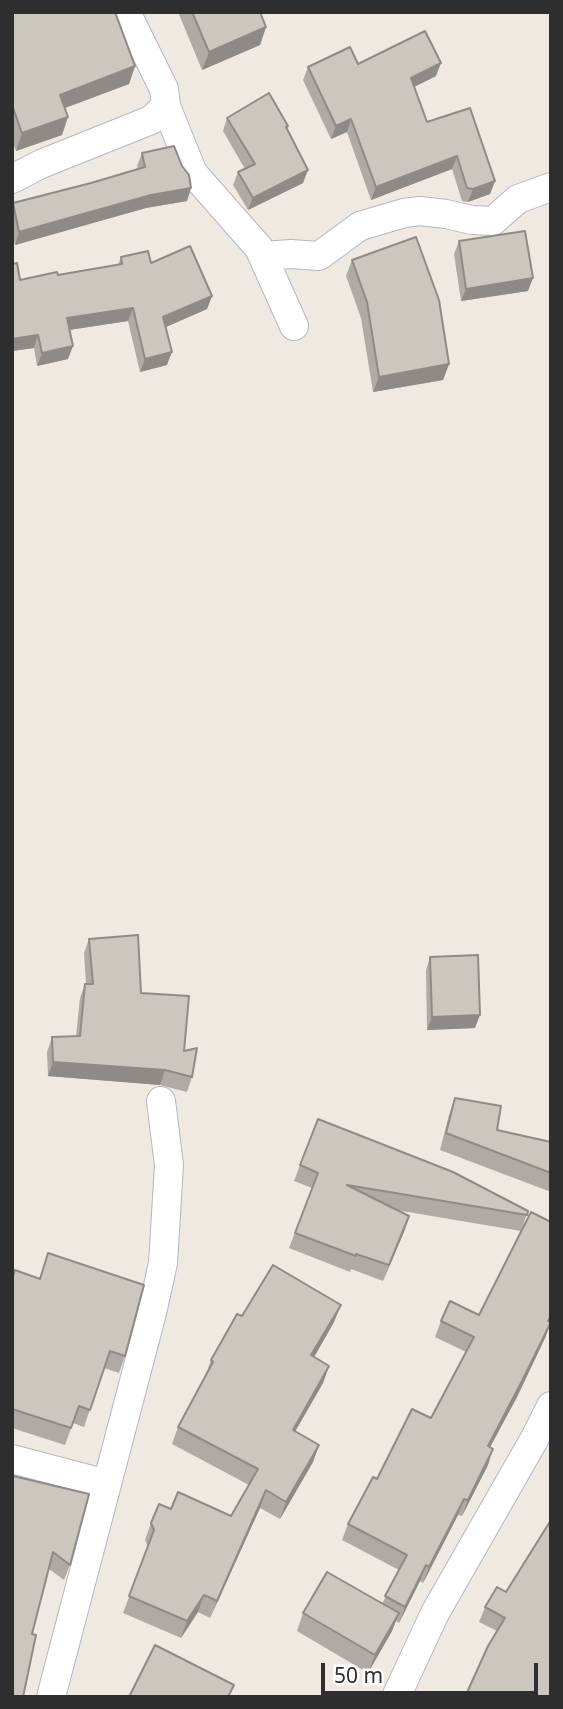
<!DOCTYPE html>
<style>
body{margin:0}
#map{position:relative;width:563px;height:1709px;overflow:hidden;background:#efe9e1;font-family:"Noto Sans",sans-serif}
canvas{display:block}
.frame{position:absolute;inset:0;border:14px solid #2e2e2e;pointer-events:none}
.scale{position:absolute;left:321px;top:1663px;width:217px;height:32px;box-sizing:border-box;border:4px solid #2e2e2e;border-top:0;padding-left:9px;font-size:21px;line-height:24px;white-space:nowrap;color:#2e2e2e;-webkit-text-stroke:5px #fff;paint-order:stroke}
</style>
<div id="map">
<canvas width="563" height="1709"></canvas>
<div class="frame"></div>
<div class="scale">50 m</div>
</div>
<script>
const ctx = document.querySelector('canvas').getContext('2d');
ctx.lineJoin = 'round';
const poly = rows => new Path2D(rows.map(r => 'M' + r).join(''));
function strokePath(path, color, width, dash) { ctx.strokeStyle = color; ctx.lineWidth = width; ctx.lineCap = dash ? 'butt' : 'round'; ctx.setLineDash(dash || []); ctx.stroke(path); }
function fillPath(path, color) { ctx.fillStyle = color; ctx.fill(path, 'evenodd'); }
const minor = poly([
 [126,12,164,89,166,106,193,173,259,248,294,326],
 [12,179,41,164,151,120,166,106],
 [264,256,291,254,319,256,360,226,404,213,420,211,446,214,472,220,493,221,518,199,551,187],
 [12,1459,107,1484],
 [51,1697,152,1313,163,1263,169,1165,161,1101],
 [396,1697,435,1613,535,1438,551,1406]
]);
strokePath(minor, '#b4b7c1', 30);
strokePath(minor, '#fff', 28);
fillPath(poly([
 [12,12,135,66,129,84,65,108,62,135,16,151,12,140],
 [178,12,260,12,266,27,260,45,202,70],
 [358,64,436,76,414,87,427,122,495,181,490,194,468,202,462,201,452,169,371,200,347,132,331,139,303,80,308,67],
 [227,118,288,126,287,129,303,183,248,210,233,185,238,172,245,169,223,131],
 [142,153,191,188,187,201,146,208,15,245,12,234,13,203,91,183,138,169,137,166],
 [459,241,528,291,461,301,454,254],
 [121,257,151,263,212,296,207,309,166,327,167,365,140,372,128,321,69,330,68,359,37,366,34,348,12,351,12,264,20,280,118,265],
 [352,260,449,364,443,380,373,392,361,318,346,276],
 [89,939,141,993,184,1051,192,1077,187,1092,160,1085,48,1076,47,1052,52,1037,76,1036,80,998,85,984,86,984,84,953],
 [430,957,475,1028,427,1030,426,970],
 [455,1098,497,1130,551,1142,551,1192,440,1150,449,1115],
 [300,1165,528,1211,521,1231,396,1210,409,1216,383,1281,351,1269,350,1272,289,1248,312,1188,294,1181],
 [12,1279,125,1356,119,1373,104,1368,84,1427,73,1423,65,1445,12,1428],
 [479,1315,551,1322,545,1338,517,1397,490,1447,488,1465,462,1516,458,1515,423,1583,420,1581,399,1623,396,1621,392,1631,368,1673,297,1631,303,1613,382,1604,399,1570,342,1540,348,1524,377,1479,431,1418,466,1352,435,1337,441,1321],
 [242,1316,334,1322,314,1357,329,1366,323,1383,295,1432,319,1445,313,1462,280,1519,260,1508,210,1618,198,1612,181,1638,123,1613,148,1547,145,1540,151,1523,171,1509,231,1516,249,1485,172,1444,178,1427,205,1377,211,1360],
 [12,1477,70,1565,64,1580,49,1569,32,1634],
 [551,1519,551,1697,497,1631,479,1622,485,1607,506,1592]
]), '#afaba4');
fillPath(poly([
 [266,27,260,45,202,70,209,52],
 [441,63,436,76,406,91,411,78],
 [135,66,129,84,54,112,60,95],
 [68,117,62,135,16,151,22,133],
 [351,119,347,132,331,139,336,126],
 [457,156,452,169,371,200,376,187],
 [308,170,303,183,248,210,253,198],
 [495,181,490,194,468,202,473,189],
 [191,188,187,201,146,208,15,245,19,232,151,195],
 [533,278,528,291,461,301,466,289],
 [212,296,207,309,159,330,163,317],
 [133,308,128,321,62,331,67,318],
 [38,335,34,348,12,351,12,339],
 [73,346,68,359,37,366,42,353],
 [172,352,167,365,140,372,145,359],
 [449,364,443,380,373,392,379,377],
 [480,1015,475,1028,427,1030,432,1017],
 [53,1062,165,1070,160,1085,48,1076],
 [409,1216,404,1232,383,1281,389,1265],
 [341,1305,334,1322,305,1373,311,1355],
 [551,1322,545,1338,517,1397,482,1462,488,1446],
 [329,1366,323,1383,286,1447,293,1430],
 [319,1445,313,1462,280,1519,286,1502],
 [493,1449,488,1465,462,1516,468,1500],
 [266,1490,260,1508,210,1618,217,1601],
 [464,1499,458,1515,423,1583,429,1567],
 [426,1565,420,1581,399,1623,405,1607],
 [204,1595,198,1612,181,1638,187,1621],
 [399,1613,392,1631,368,1673,375,1655]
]), '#8e8b86');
const building = poly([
 [12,12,115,12,135,66,60,95,68,117,22,133,12,105,12,12],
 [192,12,260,12,266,27,209,52,192,12],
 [425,31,441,63,411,78,427,122,470,108,495,181,473,189,467,188,457,156,376,187,351,119,336,126,308,67,350,47,358,64,425,31],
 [269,93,288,126,286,127,308,170,253,198,238,172,255,164,227,118,269,93],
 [174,146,182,166,189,175,191,188,151,195,19,232,13,203,91,183,145,167,142,153,174,146],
 [525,231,533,278,466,289,459,241,525,231],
 [416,237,439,300,449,364,379,377,367,302,352,260,416,237],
 [190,246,212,296,163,317,172,352,145,359,133,308,67,318,73,346,42,353,38,335,12,339,12,264,17,263,20,280,57,272,58,275,122,264,121,257,148,251,151,263,190,246],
 [138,935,141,993,189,996,184,1051,197,1048,192,1077,165,1070,53,1062,52,1037,80,1036,85,984,93,984,89,939,138,935],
 [478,955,480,1015,432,1017,430,957,478,955],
 [455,1098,501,1106,497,1130,551,1142,551,1173,446,1133,455,1098],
 [318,1119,453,1172,528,1211,527,1215,347,1185,409,1216,389,1265,356,1254,356,1256,295,1233,318,1173,300,1165,318,1119],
 [531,1212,551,1222,551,1316,548,1321,551,1322,522,1381,488,1446,493,1449,468,1500,464,1499,429,1567,426,1565,405,1607,385,1596,407,1555,348,1524,373,1477,377,1479,412,1409,431,1418,474,1337,441,1321,450,1301,479,1315,531,1212],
 [48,1253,144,1285,125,1356,110,1351,90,1410,79,1406,71,1428,12,1409,12,1279,15,1270,40,1279,48,1253],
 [273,1265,341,1305,311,1355,329,1366,293,1430,319,1445,286,1502,266,1490,217,1601,204,1595,187,1621,129,1596,154,1530,151,1523,159,1504,171,1509,178,1492,231,1516,258,1469,178,1427,213,1362,211,1360,237,1314,242,1316,273,1265],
 [13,1476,89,1494,70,1565,53,1552,32,1634,36,1635,23,1697,12,1697,13,1476],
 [551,1520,551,1697,465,1697,488,1646,505,1618,485,1607,497,1587,506,1592,551,1520],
 [327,1572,399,1613,375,1655,303,1613,327,1572],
 [155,1645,234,1685,228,1697,129,1697,155,1645]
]);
fillPath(building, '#cbc7bf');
strokePath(building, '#8e8b86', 2);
</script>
